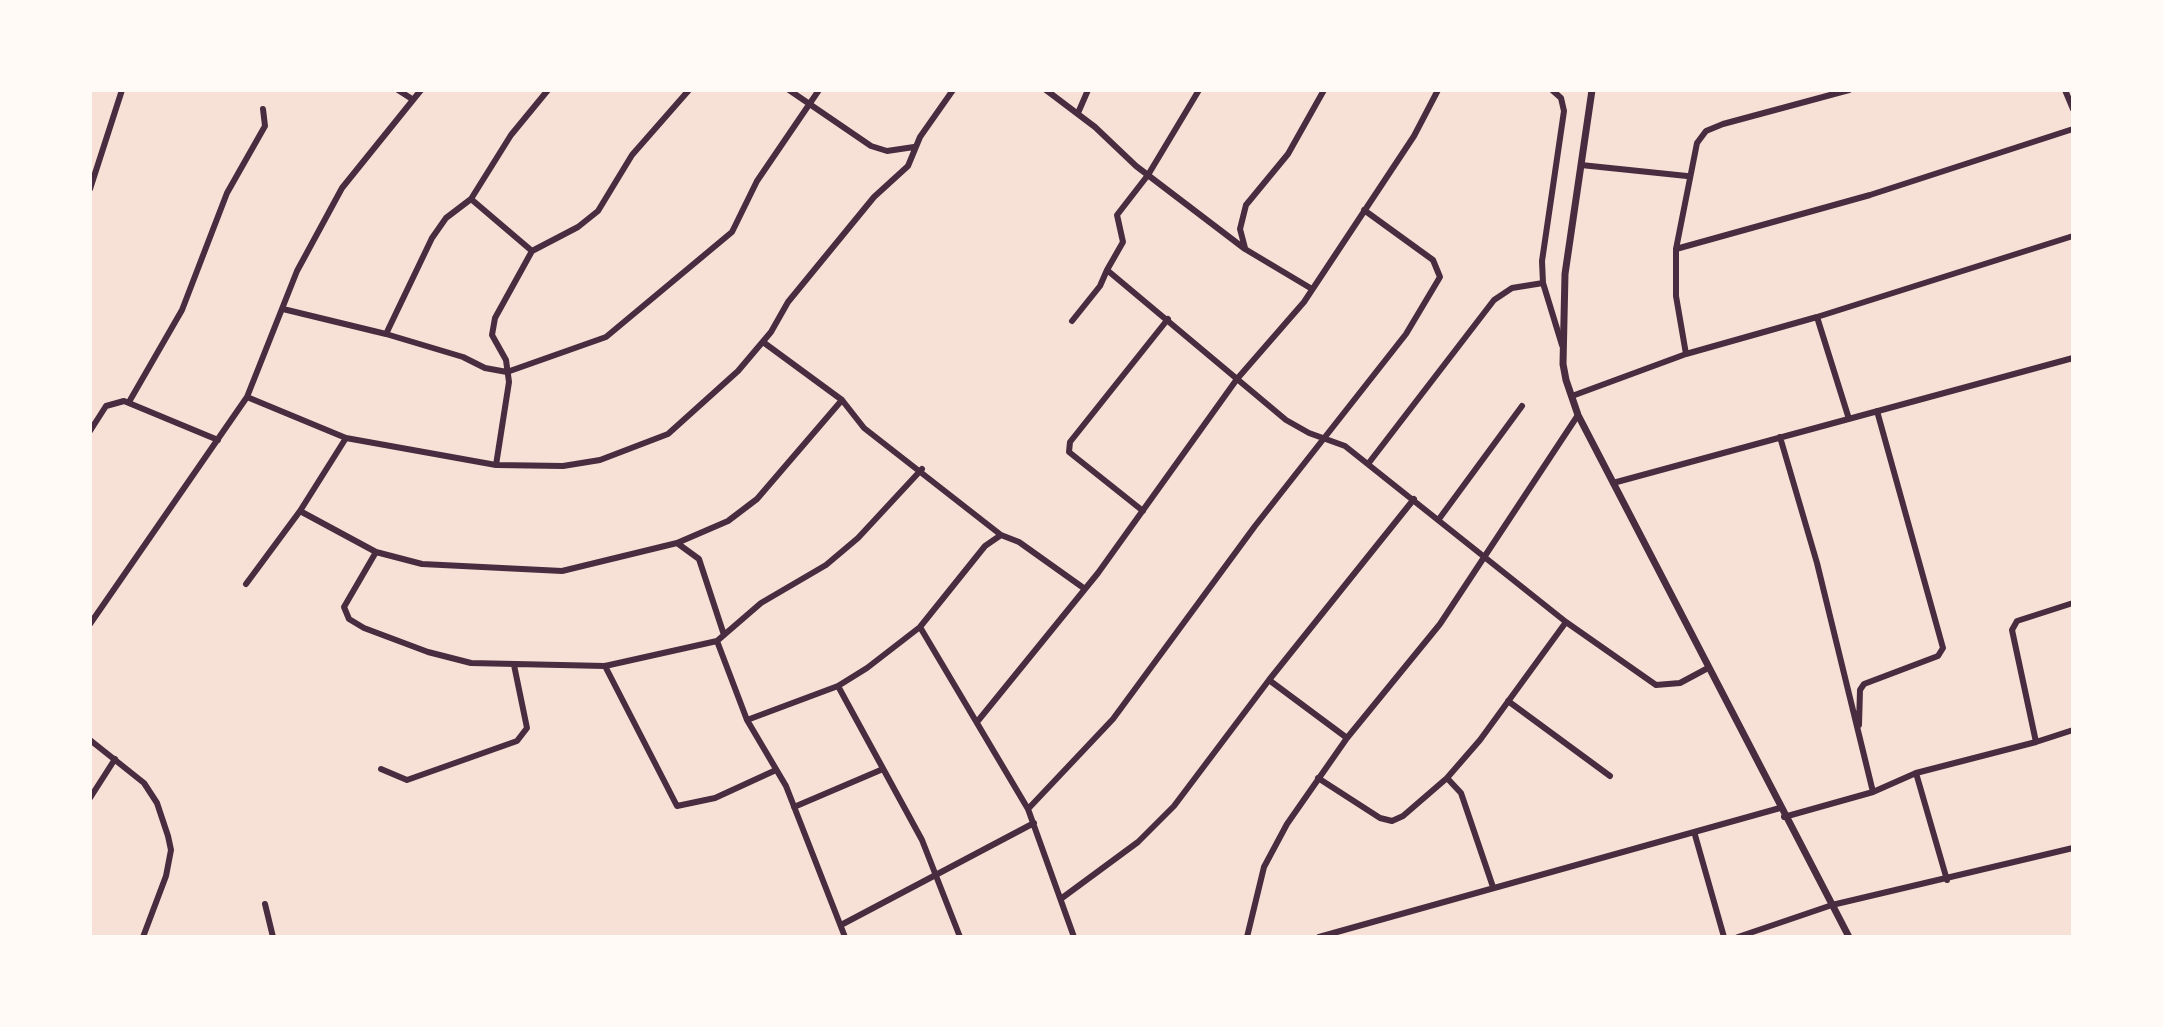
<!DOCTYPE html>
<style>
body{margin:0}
#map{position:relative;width:2163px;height:1027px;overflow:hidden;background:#f7e1d7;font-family:"Nunito Sans",sans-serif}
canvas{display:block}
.frame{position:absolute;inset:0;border:92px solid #fffaf5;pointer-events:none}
</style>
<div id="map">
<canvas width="2163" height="1027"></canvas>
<div class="frame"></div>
</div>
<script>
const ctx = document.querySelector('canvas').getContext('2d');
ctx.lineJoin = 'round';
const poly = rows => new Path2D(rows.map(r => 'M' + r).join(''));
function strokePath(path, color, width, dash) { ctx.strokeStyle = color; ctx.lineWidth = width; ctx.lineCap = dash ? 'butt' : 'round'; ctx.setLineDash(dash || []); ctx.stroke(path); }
strokePath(poly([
 [398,90,412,99],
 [789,90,871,146,887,151,914,147],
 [1046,90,1095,127,1136,166,1245,249,1312,289],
 [1552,90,1561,98,1564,111,1542,261,1543,283,1562,345],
 [2065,90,2073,109],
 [1078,113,1088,90],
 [1581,165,1687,176],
 [90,189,122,90],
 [1245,248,1240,229,1246,205,1288,154,1324,90],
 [1676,249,1870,195,2073,129],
 [532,251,471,199,511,135,548,90],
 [1107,270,1123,242,1117,215,1148,175,1199,90],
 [283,309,386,334,432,238,446,218,471,199],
 [1817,317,1849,419],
 [1072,321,1100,286,1107,270,1286,420,1309,433,1345,446,1566,622,1656,685,1680,683,1708,668],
 [386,334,463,357,485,368,507,372,606,337,732,232,757,181,819,90],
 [763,342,842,400,864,428,1001,535],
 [1686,354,1676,296,1676,249,1697,143,1706,131,1723,124,1849,90],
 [1572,396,1686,354,1817,317,2073,236],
 [247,397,346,438,496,465,563,466,600,460,668,434,738,371,771,332,788,302,874,197,908,166,920,137,953,90],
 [129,402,182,310,227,193,265,126,263,109],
 [90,431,106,406,124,401,218,440],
 [1780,437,1817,563,1873,792],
 [1368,464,1494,300,1512,288,1543,283],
 [496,465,509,382,506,360,492,335,495,318,532,251,578,227,598,211,632,155,689,90],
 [1613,483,2073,358],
 [300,511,376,552,422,564,562,571,677,543,699,559,724,635],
 [1143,511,1069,452,1070,442,1168,319],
 [1439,519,1522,406],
 [677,543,728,521,757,499,842,400],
 [376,552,344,607,349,619,364,628,428,652,471,663,605,666,717,641,761,603,826,565,858,538,922,469],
 [246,584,300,511,346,438],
 [90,624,247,397,297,271,342,188,421,90],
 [920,627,1028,809,1074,937],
 [717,641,747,720,838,686,867,668,920,627,985,546,1001,535,1019,542,1085,589],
 [605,666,677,806,715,798,776,770],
 [1269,680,1414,499],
 [838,686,922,840,960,937],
 [1508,701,1610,776],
 [747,720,786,786,845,937],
 [977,722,1098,573,1237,379,1304,302,1414,136,1438,90],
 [1859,725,1860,690,1864,684,1938,656,1943,648,1877,411],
 [90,740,144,783,157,803,168,836,171,850,166,876,143,937],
 [2036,742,2073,730],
 [381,769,407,780,517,741,527,728,514,665],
 [1916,773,1947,880],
 [1318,778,1380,818,1392,821,1403,816,1447,778,1480,740,1566,622],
 [1447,778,1461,793,1493,887],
 [90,798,115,759],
 [794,807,883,769],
 [1028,809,1113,719,1255,526,1406,334,1440,277,1433,260,1364,210],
 [1784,817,1873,792,1916,773,2036,742,2012,630,2017,621,2073,603],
 [1695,835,1724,937],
 [1062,898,1138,842,1174,806,1269,680,1347,738],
 [265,904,273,937],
 [841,925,1034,823],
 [1247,937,1264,867,1287,824,1347,738,1440,624,1578,415],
 [1319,937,1780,808],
 [1738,937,1832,905,2073,848]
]), '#4a2c40', 6);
strokePath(poly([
 [1592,90,1565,274,1563,364,1566,380,1578,415,1849,937]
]), '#4a2c40', 7);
</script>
